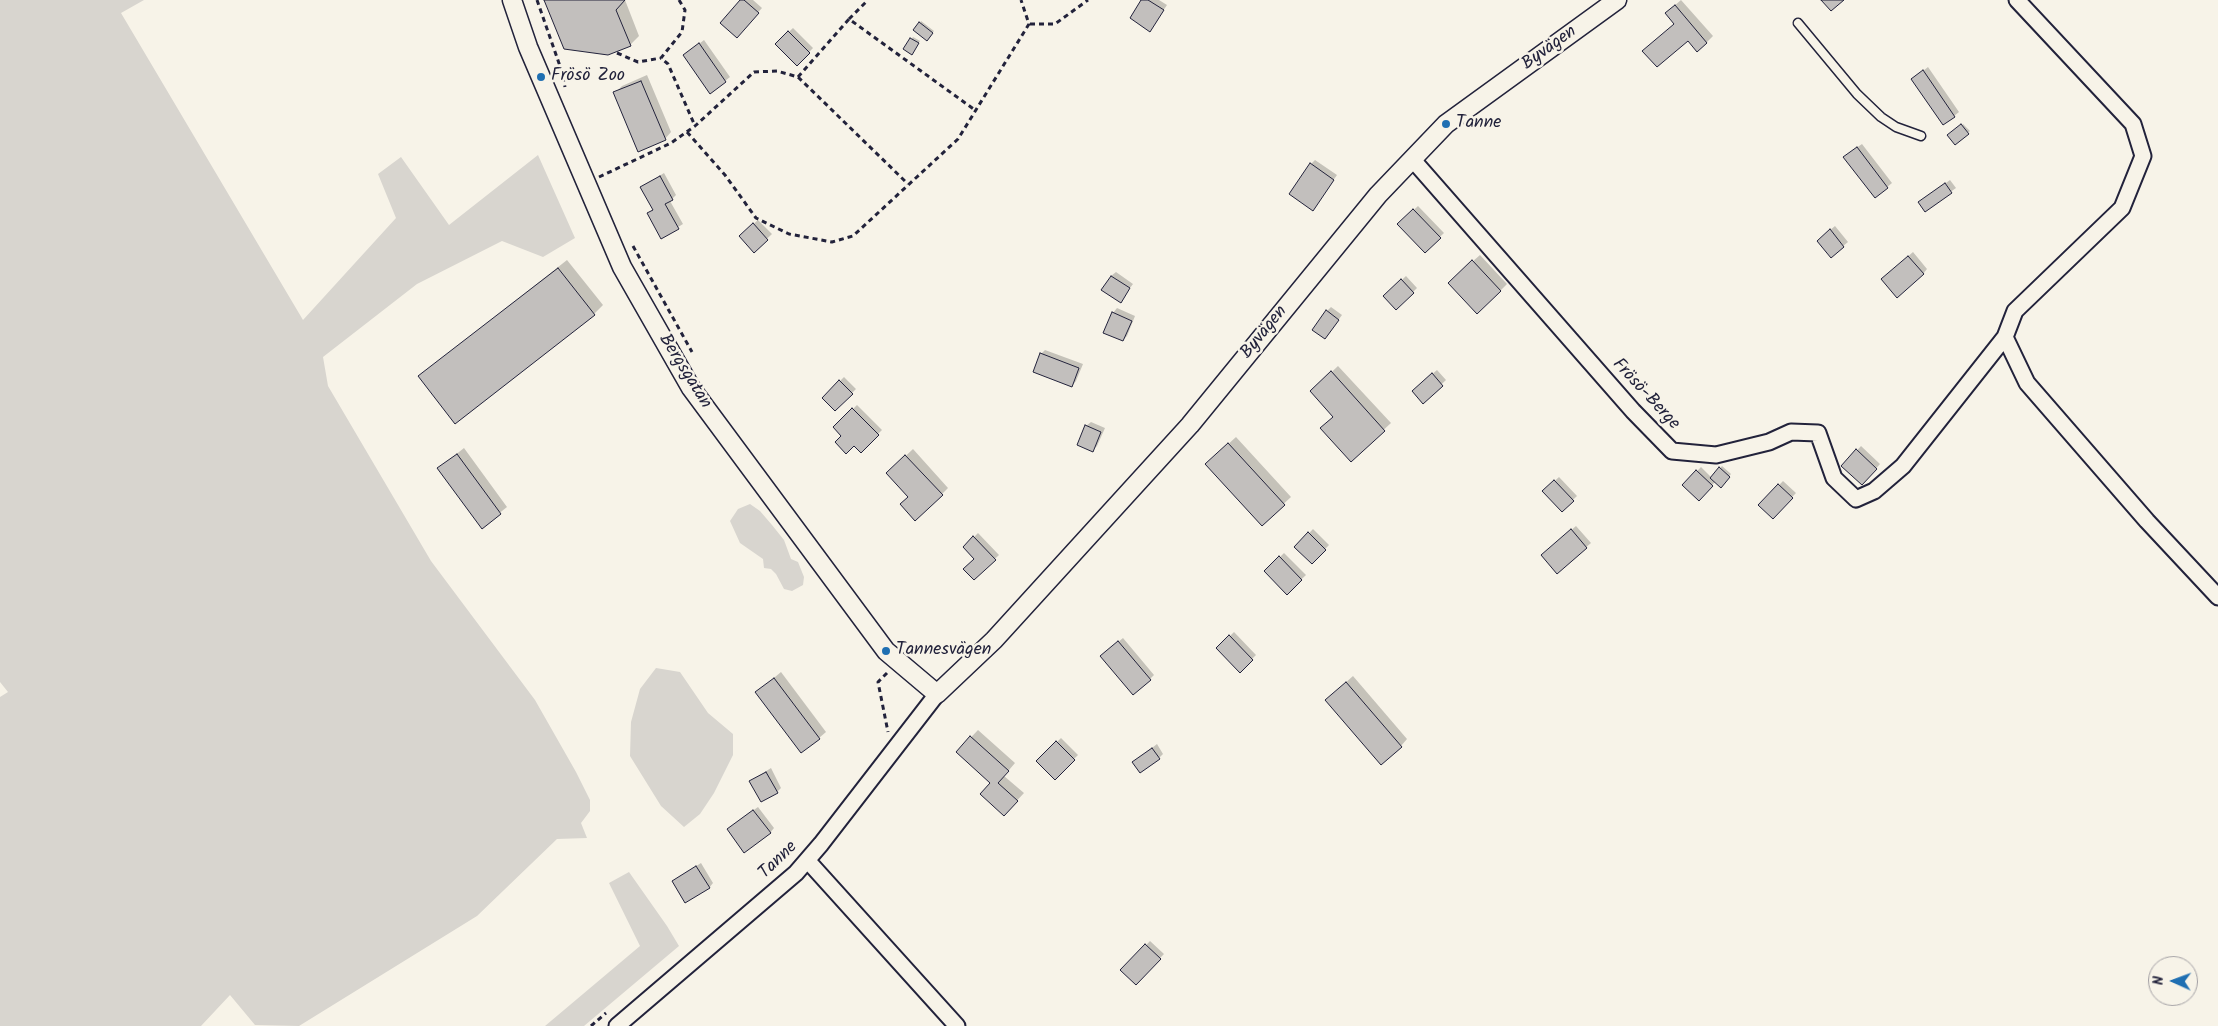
<!DOCTYPE html>
<meta charset="utf-8">
<style>
body{margin:0}
#map{position:relative;width:2218px;height:1026px;overflow:hidden;background:#f7f3e8;font-family:Kalam,sans-serif}
canvas{display:block}
.north{position:absolute;left:2148px;top:956px;width:50px;height:50px;box-sizing:border-box;background:#f7f3e8;border:1px solid #a29fa3;border-radius:50%;rotate:272deg;font-size:14px;font-weight:700;line-height:20px;text-align:center;color:#22223b}
.north::after{content:'';display:block;margin:auto;width:18px;height:22px;background:#1f6fb2;clip-path:polygon(50% 0,100% 100%,50% 72%,0 100%)}
</style>
<div id="map">
<canvas width="2218" height="1026"></canvas>
<div class="north">N</div>
</div>
<script>
const ctx = document.querySelector('canvas').getContext('2d');
ctx.lineJoin = 'round';
function fillPath(path, color) { ctx.fillStyle = color; ctx.fill(path, 'evenodd'); }
const poly = rows => new Path2D(rows.map(r => 'M' + r).join(''));
function strokePath(path, color, width, dash) { ctx.strokeStyle = color; ctx.lineWidth = width; ctx.lineCap = dash ? 'butt' : 'round'; ctx.setLineDash(dash || []); ctx.stroke(path); }
function label(font, color, halo, rows, align = 'center') {
  ctx.font = font + ' Kalam,sans-serif'; ctx.lineWidth = 5; ctx.setLineDash([]); ctx.textBaseline = 'middle'; ctx.strokeStyle = halo; ctx.fillStyle = color; for (const [text, x, y, turn = 0] of rows) {
    ctx.save(); ctx.translate(x, y); ctx.rotate((+turn || 0) * Math.PI / 180); ctx.textAlign = isNaN(turn) ? turn : align; if (halo) ctx.strokeText(text, 0, 0); ctx.fillText(text, 0, 0); ctx.restore();
  }
}
fillPath(poly([
 [0,0,144,0,121,13,303,320,396,218,378,174,401,157,449,225,538,155,575,238,543,257,502,241,417,284,323,357,328,386,431,561,535,700,576,772,590,800,590,811,581,823,587,838,557,839,477,916,299,1026,255,1025,230,995,201,1026,0,1026,0,697,8,692,0,682],
 [750,504,760,511,772,525,784,540,791,559,798,562,804,577,803,585,792,591,784,589,776,574,771,569,764,568,763,559,740,543,730,521,738,509],
 [656,668,680,672,708,713,733,734,733,755,714,793,700,814,684,827,661,806,630,756,631,722,640,689],
 [629,872,667,926,679,946,584,1026,545,1026,640,946,609,883]
]), '#d8d5cf');
fillPath(poly([
 [545,0,625,0,639,36,630,45],
 [742,0,753,0,762,8,741,32],
 [1143,0,1159,0,1167,5,1150,30],
 [1681,0,1713,36,1706,43,1675,23,1673,7],
 [921,21,934,31,927,39,920,23],
 [793,28,813,48,797,65,776,44],
 [913,37,920,41,913,51,905,49],
 [704,40,730,77,725,81,685,55],
 [1928,67,1959,112,1944,124,1913,79],
 [647,75,671,132,665,139,615,93,622,86],
 [1963,124,1970,131,1955,143,1949,136],
 [1862,144,1892,183,1875,197,1849,153],
 [1315,160,1337,175,1313,209,1311,164],
 [664,173,676,195,670,201,683,224,662,237,649,213,653,209,642,187],
 [1950,180,1956,188,1925,210,1920,202],
 [1418,206,1444,233,1425,251,1399,224],
 [758,220,772,234,754,251,740,236],
 [1835,226,1848,242,1831,256,1823,236],
 [1913,252,1927,269,1923,274,1887,275],
 [1480,255,1507,284,1500,291,1456,276],
 [567,260,603,305,594,314,419,377],
 [1116,272,1133,284,1120,301,1111,276],
 [1406,276,1417,288,1413,292,1385,296],
 [1331,307,1342,315,1329,333,1327,311],
 [1117,308,1135,316,1127,336,1123,340,1113,313],
 [1045,350,1083,364,1076,381,1072,386,1041,354],
 [1338,366,1391,423,1351,460,1334,416,1318,385],
 [1437,370,1446,380,1423,402,1417,387],
 [844,377,856,389,835,410,823,398],
 [857,405,882,430,861,451,835,427],
 [1091,422,1105,428,1097,446,1092,451,1086,426],
 [1236,437,1291,497,1262,524,1214,457],
 [1861,446,1880,464,1867,479,1843,466],
 [464,448,507,507,482,527,439,468],
 [913,449,948,488,942,494,909,497,894,467],
 [1722,466,1731,474,1721,486,1716,481,1699,499,1684,485,1701,467,1712,478],
 [1559,477,1577,496,1562,510,1544,491],
 [1783,481,1796,493,1773,517,1760,505],
 [1576,526,1591,543,1557,572,1547,551],
 [1313,529,1329,545,1312,563,1296,547],
 [978,533,999,555,974,579,975,559,964,547],
 [1284,553,1306,575,1287,593,1266,571],
 [1234,632,1256,655,1240,671,1218,648],
 [1123,638,1154,675,1150,679,1106,652],
 [781,672,826,732,819,738,757,692],
 [1353,676,1407,739,1401,746,1334,693],
 [978,730,1015,763,1004,776,1024,793,1011,807,992,783,957,752],
 [1061,738,1078,755,1055,778,1038,761],
 [1157,744,1163,754,1159,758,1134,762],
 [771,768,781,788,777,792,751,781],
 [758,807,774,828,770,833,733,825],
 [701,863,713,883,709,888,673,881],
 [1150,941,1164,954,1136,983,1122,970]
]), '#0003');
const building = poly([
 [544,0,625,0,616,10,631,46,608,55,564,49,544,0],
 [740,0,744,0,759,13,737,38,720,23,740,0],
 [1141,0,1148,0,1164,10,1150,32,1130,18,1141,0],
 [1821,0,1844,0,1831,11,1821,0],
 [1675,5,1707,43,1697,52,1688,41,1657,67,1642,51,1674,24,1665,13,1675,5],
 [919,22,933,33,927,41,913,30,919,22],
 [788,31,810,53,797,66,775,44,788,31],
 [910,38,919,43,912,55,903,49,910,38],
 [699,43,726,82,710,94,683,55,699,43],
 [1923,70,1955,117,1943,125,1911,79,1923,70],
 [641,81,666,140,638,152,613,92,641,81],
 [1961,124,1969,134,1955,145,1947,135,1961,124],
 [1857,147,1888,188,1875,198,1843,157,1857,147],
 [1310,163,1334,180,1313,211,1289,194,1310,163],
 [660,176,673,200,665,204,679,229,661,239,647,213,653,210,640,187,660,176],
 [1945,183,1952,193,1925,212,1918,202,1945,183],
 [1413,209,1441,238,1425,253,1397,224,1413,209],
 [753,223,768,240,754,253,739,236,753,223],
 [1830,229,1844,247,1831,258,1817,241,1830,229],
 [1908,256,1924,274,1897,298,1881,279,1908,256],
 [1472,260,1501,291,1477,314,1448,283,1472,260],
 [558,268,595,315,455,424,418,376,558,268],
 [1111,276,1130,288,1121,303,1101,290,1111,276],
 [1401,279,1414,293,1396,310,1383,296,1401,279],
 [1326,310,1339,320,1325,339,1312,330,1326,310],
 [1112,312,1132,321,1123,341,1103,333,1112,312],
 [1040,353,1079,368,1072,387,1033,372,1040,353],
 [1331,371,1385,431,1351,462,1320,428,1333,417,1310,391,1331,371],
 [1432,373,1443,386,1423,404,1412,391,1432,373],
 [839,380,853,394,835,411,822,398,839,380],
 [852,408,879,435,861,453,854,446,846,454,835,442,841,436,833,427,852,408],
 [1085,425,1101,432,1093,452,1077,445,1085,425],
 [1228,443,1285,505,1262,526,1205,464,1228,443],
 [1856,449,1877,469,1862,485,1841,466,1856,449],
 [457,454,501,514,482,529,437,468,457,454],
 [905,455,943,495,915,521,900,504,908,497,886,473,905,455],
 [1719,467,1730,477,1721,488,1710,478,1719,467],
 [1696,470,1713,486,1699,501,1682,485,1696,470],
 [1554,480,1574,501,1562,512,1542,491,1554,480],
 [1778,484,1793,498,1773,519,1758,505,1778,484],
 [1571,529,1587,548,1557,574,1541,555,1571,529],
 [1308,532,1326,550,1312,564,1294,547,1308,532],
 [973,536,996,560,974,580,963,569,974,559,963,547,973,536],
 [1279,556,1302,580,1287,595,1264,571,1279,556],
 [1229,635,1253,660,1240,673,1216,648,1229,635],
 [1118,641,1151,680,1133,695,1100,656,1118,641],
 [774,678,820,739,801,753,755,692,774,678],
 [1346,682,1402,747,1381,765,1325,700,1346,682],
 [970,736,1009,771,998,783,1018,801,1004,816,980,794,990,783,956,752,970,736],
 [1056,741,1075,760,1055,780,1036,761,1056,741],
 [1152,748,1160,759,1140,773,1132,762,1152,748],
 [766,772,778,793,761,802,749,781,766,772],
 [753,810,771,833,744,853,727,829,753,810],
 [696,866,710,888,685,903,672,881,696,866],
 [1145,944,1161,959,1136,985,1120,970,1145,944]
]);
fillPath(building, '#c2bfbd');
strokePath(building, '#22223b', 1);
const service = poly([
 [1798,23,1857,94,1881,117,1896,127,1921,136]
]);
const minor = poly([
 [2017,0,2133,124,2143,156,2122,208,2015,311,2005,337,2027,383,2147,521,2218,597],
 [1413,160,1633,411,1672,451,1716,455,1769,442,1791,432,1818,433,1834,478,1856,499,1874,491,1903,466,2005,337],
 [807,860,957,1026],
 [617,1026,796,873,821,844,937,694]
]);
const tertiary = poly([
 [512,0,528,47,622,267,691,388,886,651,937,694,994,640,1190,425,1378,195,1446,124,1617,0]
]);
strokePath(service, '#22223b', 11);
strokePath(minor, '#22223b', 19);
strokePath(tertiary, '#22223b', 21);
strokePath(poly([
 [537,0,561,69,565,87],
 [679,0,685,10,682,32,661,58,668,64,695,126],
 [849,19,868,0],
 [1030,24,1055,24,1088,0],
 [617,53,638,62,661,58],
 [798,77,849,19,975,110],
 [687,132,725,175,756,218,789,234,832,242,853,236,958,139,1029,24,1021,0],
 [599,177,671,143,695,126,754,72,777,71,798,77,908,184],
 [633,246,692,352],
 [887,673,878,682,888,732],
 [591,1026,606,1013]
]), '#22223b', 3, [5, 4]);
strokePath(service, '#f7f3e8', 8);
strokePath(minor, '#f7f3e8', 15);
strokePath(tertiary, '#f7f3e8', 18);
for (const [x, y, r, color] of [
 [541,77,5,"#1f6fb2"],
 [1446,124,5,"#1f6fb2"],
 [886,651,5,"#1f6fb2"]
]) { const dot = new Path2D(); dot.arc(x, y, r, 0, 2 * Math.PI); ctx.fillStyle = color; ctx.fill(dot); strokePath(dot, '#f7f3e8', 2); }
label('18px', '#22223b', '#f7f3e8', [
 ["Byvägen",1550,49,-36],
 ["Byvägen",1265,333,-51],
 ["Bergsgatan",684,372,58],
 ["Frösö-Berge",1645,395,47],
 ["Tanne",779,861,-44]
]);
label('18px', '#22223b', '#f7f3e8', [
 ["Frösö Zoo",551,77],
 ["Tanne",1456,124],
 ["Tannesvägen",896,651]
], 'left');
</script>
